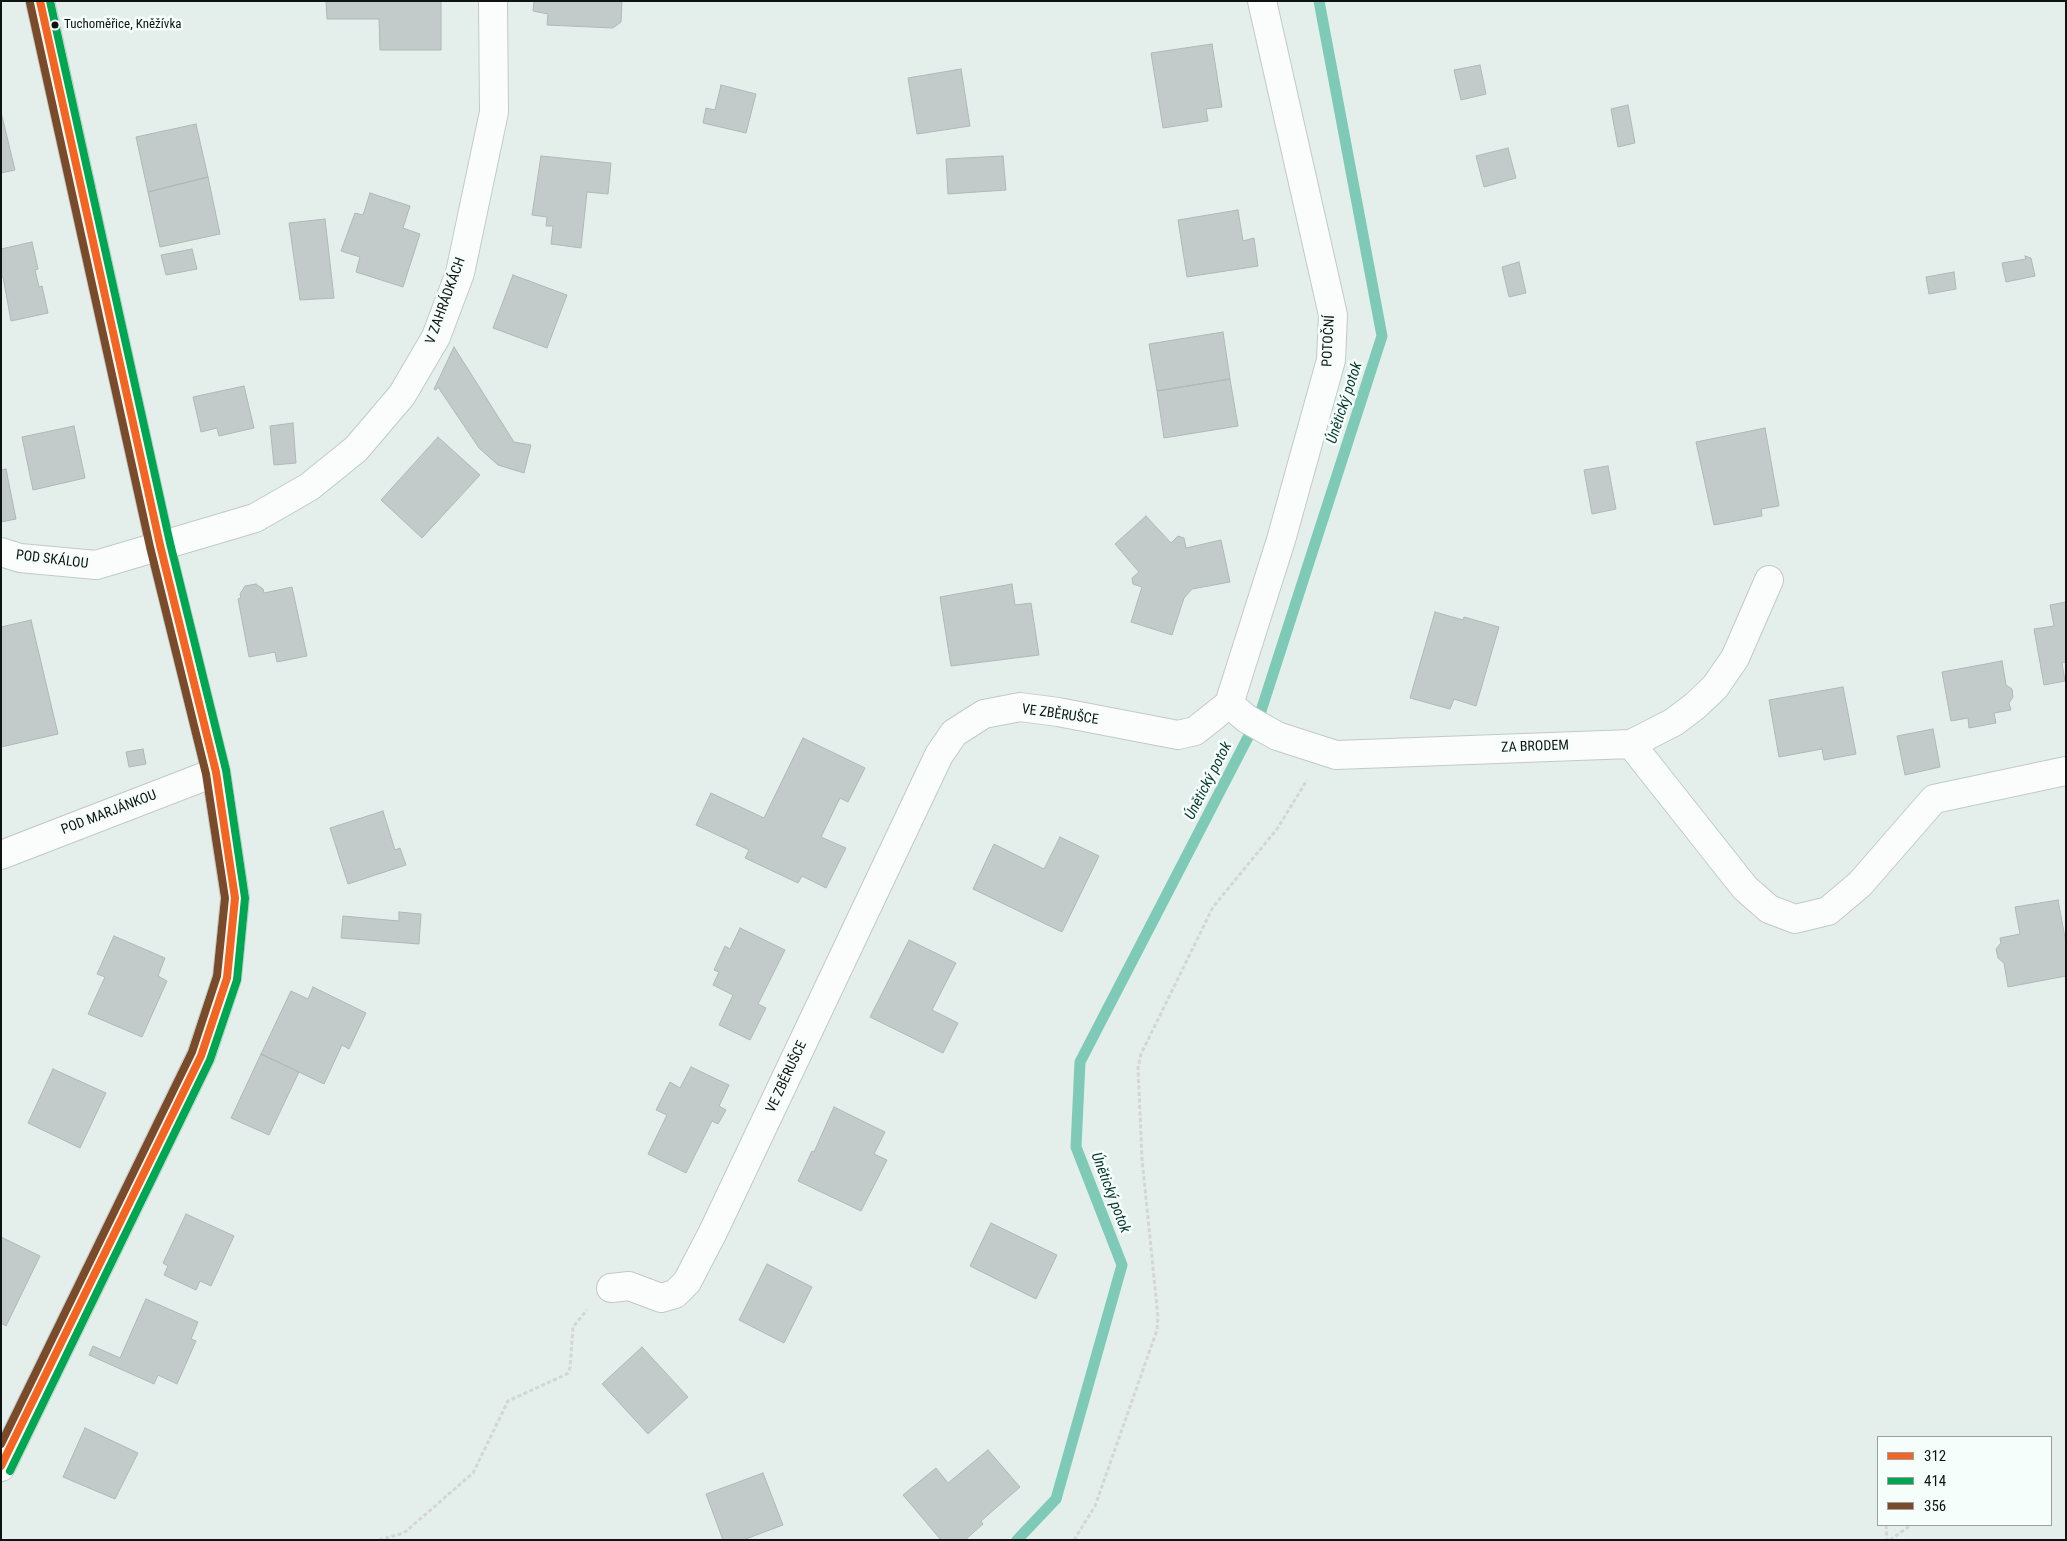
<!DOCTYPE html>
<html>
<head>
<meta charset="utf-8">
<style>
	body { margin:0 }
	#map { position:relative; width:2067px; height:1541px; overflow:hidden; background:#e4efec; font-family:"Roboto Condensed",sans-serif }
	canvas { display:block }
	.frame { position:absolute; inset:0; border:2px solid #0d1412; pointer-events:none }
	.legend { position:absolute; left:1877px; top:1436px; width:175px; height:90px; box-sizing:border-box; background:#f6fefb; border:1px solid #99a09e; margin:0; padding:6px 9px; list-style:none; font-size:15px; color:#0d1412 }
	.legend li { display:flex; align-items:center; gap:10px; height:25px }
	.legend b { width:25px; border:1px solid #99a09e }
</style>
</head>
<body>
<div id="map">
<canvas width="2067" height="1541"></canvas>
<div class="frame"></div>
<ul class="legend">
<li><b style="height:6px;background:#f26522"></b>312</li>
<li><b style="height:6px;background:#00a651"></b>414</li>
<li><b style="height:6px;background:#7a4b2a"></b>356</li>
</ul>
</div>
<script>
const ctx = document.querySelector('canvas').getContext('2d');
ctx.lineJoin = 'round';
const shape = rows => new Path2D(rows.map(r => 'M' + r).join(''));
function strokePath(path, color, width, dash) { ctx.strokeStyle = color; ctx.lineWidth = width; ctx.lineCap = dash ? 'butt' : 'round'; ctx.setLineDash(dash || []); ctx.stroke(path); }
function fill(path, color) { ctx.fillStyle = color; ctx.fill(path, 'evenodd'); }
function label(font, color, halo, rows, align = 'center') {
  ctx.font = font + ' "Roboto Condensed",sans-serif'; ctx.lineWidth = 5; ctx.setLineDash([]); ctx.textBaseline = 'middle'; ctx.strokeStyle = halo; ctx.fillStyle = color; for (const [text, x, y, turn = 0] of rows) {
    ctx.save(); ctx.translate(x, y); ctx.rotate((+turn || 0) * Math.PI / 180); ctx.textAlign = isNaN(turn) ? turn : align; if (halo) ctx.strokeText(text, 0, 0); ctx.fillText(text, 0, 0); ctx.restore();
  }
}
const stream = shape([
	[1017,1540,1056,1499,1122,1265,1076,1147,1080,1062,1260,714,1382,336,1319,1]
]);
const building = shape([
	[326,1,441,1,441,50,380,50,379,19,327,19,326,1],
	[534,1,622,1,621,22,613,28,547,25,548,14,533,11,534,1],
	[1212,44,1222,107,1206,109,1208,121,1163,128,1151,53,1212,44],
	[1480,65,1486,94,1461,100,1454,70,1480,65],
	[961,69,970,126,917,134,908,78,961,69],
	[721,85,756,94,746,133,703,123,706,108,715,110,721,85],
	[1628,105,1635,143,1618,147,1611,109,1628,105],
	[1,112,15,170,1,173,1,112],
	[196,124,208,177,148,192,136,137,196,124],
	[1508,148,1516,178,1484,187,1476,156,1508,148],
	[541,156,611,163,608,194,587,192,581,248,551,244,553,226,546,226,547,217,532,215,541,156],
	[1003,156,1006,190,948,194,946,159,1003,156],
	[208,177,220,234,160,247,148,192,208,177],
	[370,193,410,206,403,228,420,234,403,287,356,272,360,257,341,251,355,213,363,215,370,193],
	[1238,210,1243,241,1254,238,1258,266,1187,277,1178,220,1238,210],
	[325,219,334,298,300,300,289,223,325,219],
	[32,242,38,269,35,270,39,287,42,286,48,313,11,321,3,277,1,277,1,249,32,242],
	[192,249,197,269,166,275,161,255,192,249],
	[2025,256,2031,258,2035,276,2006,282,2002,263,2026,259,2025,256],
	[1519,262,1526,293,1509,297,1502,267,1519,262],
	[1954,272,1956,289,1929,294,1926,277,1954,272],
	[513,275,567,295,547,348,493,328,513,275],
	[1223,332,1230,379,1157,391,1149,344,1223,332],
	[454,347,514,442,531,445,524,473,498,465,479,448,438,387,436,390,434,389,454,347],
	[1230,379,1238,426,1164,438,1157,391,1230,379],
	[244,386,254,428,219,436,217,428,201,432,193,397,244,386],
	[293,423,296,463,274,465,270,426,293,423],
	[74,426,85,478,33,490,22,437,74,426],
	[1765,428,1779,506,1761,509,1762,516,1714,525,1696,442,1765,428],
	[438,437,480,475,422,538,381,500,438,437],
	[1608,466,1616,509,1592,514,1584,470,1608,466],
	[6,469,16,519,1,522,1,470,6,469],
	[1146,516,1171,543,1178,536,1184,538,1186,548,1221,540,1230,582,1192,589,1184,598,1172,635,1131,622,1142,587,1133,584,1132,578,1139,572,1115,544,1146,516],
	[256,584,263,589,264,593,292,587,307,656,277,662,275,652,249,657,238,599,241,598,240,594,245,586,256,584],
	[1012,584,1015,605,1031,603,1039,655,951,666,940,597,1012,584],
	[2066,602,2066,662,2062,663,2065,681,2044,685,2034,629,2054,626,2050,605,2066,602],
	[1435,612,1463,620,1464,617,1499,627,1476,706,1454,699,1450,709,1410,698,1435,612],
	[31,620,58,734,1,747,1,627,31,620],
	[2002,661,2006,685,2012,689,2013,697,2009,703,2011,710,1994,713,1996,723,1969,728,1968,718,1951,721,1942,672,2002,661],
	[1843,687,1856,754,1824,760,1822,749,1779,757,1769,700,1843,687],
	[1933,729,1940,767,1905,775,1897,736,1933,729],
	[803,738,865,768,848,802,840,798,821,837,846,848,826,888,802,876,798,883,745,858,749,850,696,825,711,793,764,818,803,738],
	[143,749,146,764,129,767,126,752,143,749],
	[383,811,395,850,400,848,406,865,348,884,330,828,383,811],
	[1060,837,1099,856,1062,932,973,889,994,844,1044,869,1060,837],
	[2058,900,2066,943,2066,976,2008,987,2004,963,1998,958,1996,949,2001,943,2000,938,2020,934,2015,907,2058,900],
	[399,912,421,914,419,944,341,938,343,916,399,921,399,912],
	[740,928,785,950,758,1004,766,1008,750,1040,719,1025,733,995,713,985,719,972,714,970,725,946,730,949,740,928],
	[114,936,165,958,158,976,167,981,142,1037,88,1014,105,977,97,974,114,936],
	[909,940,956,963,932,1010,958,1023,943,1053,870,1017,909,940],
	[313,987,366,1013,349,1049,342,1045,324,1084,261,1054,291,991,308,999,313,987],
	[261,1054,299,1072,269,1135,231,1118,261,1054],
	[691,1067,729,1085,719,1106,726,1110,718,1124,712,1121,686,1173,648,1154,667,1115,656,1110,670,1082,680,1088,691,1067],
	[53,1069,106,1093,80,1148,28,1123,53,1069],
	[834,1107,885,1132,874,1154,887,1160,861,1211,798,1181,812,1151,814,1152,834,1107],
	[186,1214,234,1236,211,1286,200,1281,196,1290,164,1275,168,1266,163,1263,186,1214],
	[991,1223,1057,1255,1036,1299,970,1266,991,1223],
	[1,1237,40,1256,6,1326,1,1323,1,1237],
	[767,1264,812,1287,784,1343,739,1320,767,1264],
	[146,1299,198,1322,191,1339,196,1341,177,1384,158,1375,154,1384,89,1355,93,1346,120,1358,146,1299],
	[642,1347,688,1397,648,1434,602,1384,642,1347],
	[85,1428,138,1453,115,1499,63,1477,85,1428],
	[988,1450,1020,1487,981,1521,983,1524,965,1540,941,1540,903,1495,936,1468,948,1483,988,1450],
	[763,1473,783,1525,743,1540,723,1540,706,1494,763,1473]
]);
const path = shape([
	[1886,1525,1887,1540],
	[379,1540,404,1533,473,1473,508,1401,567,1374,570,1368,573,1327,587,1310],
	[1074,1540,1095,1506,1157,1330,1158,1317,1142,1159,1138,1068,1141,1054,1213,907,1277,829,1307,780],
	[1890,1540,1911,1525]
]);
const minor = shape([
	[1,552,20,558,96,565,255,518,309,487,356,449,402,395,436,337,460,273,494,112,493,1],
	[1229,704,1281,540,1331,360,1333,315,1262,1],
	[1229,704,1247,719,1277,736,1336,755,1631,744,1674,722,1695,706,1715,687,1735,658,1769,580],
	[1631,744,1745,888,1769,909,1795,919,1828,911,1860,884,1934,799,2066,771],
	[1,855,216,772],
	[611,1288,629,1286,661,1298,675,1294,687,1282,713,1232,939,755,954,733,984,714,1020,707,1058,712,1178,735,1195,731,1229,704]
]);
const tertiary = shape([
	[1,1467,201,1056,227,978,235,898,216,772,160,545,40,1]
]);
const bus1 = shape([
	[1,1466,201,1056,227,978,235,898,216,772,160,545,40,1]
]);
const bus2 = shape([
	[10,1471,210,1060,237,980,245,898,226,770,170,543,50,1]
]);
const bus3 = shape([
	[1,1444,192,1052,217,976,225,898,206,774,150,547,30,3]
]);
const markers = [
	[55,25,4.5,"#0d1412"]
];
const busNames = [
	["Tuchoměřice, Kněžívka",64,25]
];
const streetNames = [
	["V ZAHRÁDKÁCH",446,301,-70],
	["POTOČNÍ",1329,341,-87],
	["POD SKÁLOU",52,560,7],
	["VE ZBĚRUŠCE",1060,715,8],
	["ZA BRODEM",1535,747,-2],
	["POD MARJÁNKOU",109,813,-21],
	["VE ZBĚRUŠCE",787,1077,-65]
];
const waterNames = [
	["Únětický potok",1345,403,-72],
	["Únětický potok",1209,781,-63],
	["Únětický potok",1110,1193,69]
];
strokePath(stream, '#7fcab7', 11);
fill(building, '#c2cbc9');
strokePath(building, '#afb8b5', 1);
strokePath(minor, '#c1cac8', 30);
strokePath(tertiary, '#c1cac8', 30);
strokePath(path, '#d3d6d5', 3, [4, 2.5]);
strokePath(minor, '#fbfdfc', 28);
strokePath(tertiary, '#fbfdfc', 28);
strokePath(bus1, '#f26522', 8);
strokePath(bus2, '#00a651', 8);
strokePath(bus3, '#7a4b2a', 8);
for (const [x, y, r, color] of markers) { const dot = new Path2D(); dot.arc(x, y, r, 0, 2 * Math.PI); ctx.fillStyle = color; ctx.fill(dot); strokePath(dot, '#f6fefb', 2); }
label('13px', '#0d1412', '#f6fefb', busNames, 'left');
label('14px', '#0d1412', '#f6fefb', streetNames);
label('italic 15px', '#08382e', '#f6fefb', waterNames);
</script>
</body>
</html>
